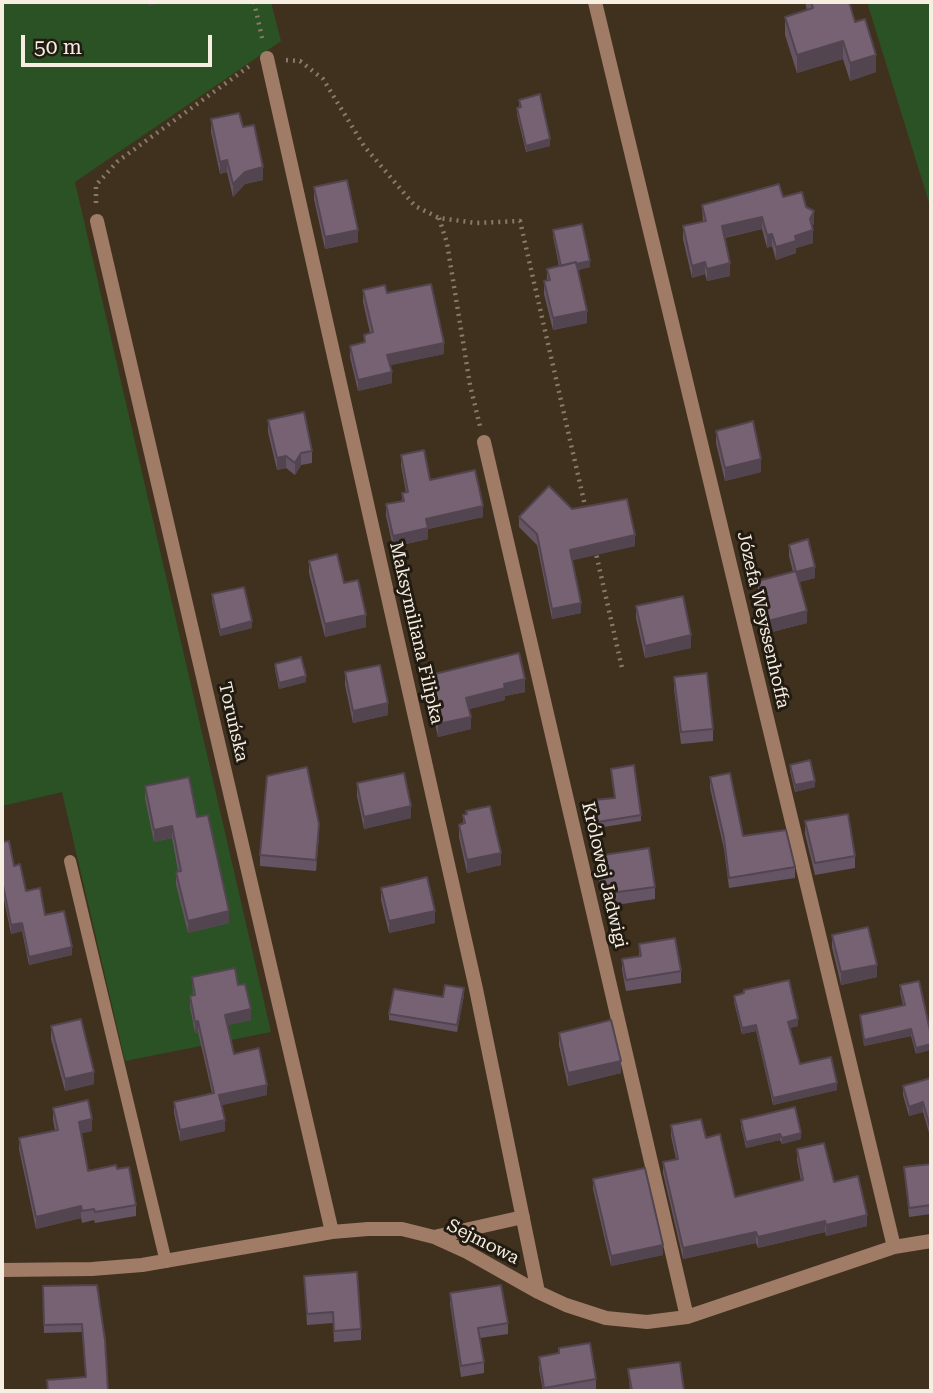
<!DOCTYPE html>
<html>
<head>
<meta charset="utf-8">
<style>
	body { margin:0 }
	#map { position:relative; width:933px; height:1393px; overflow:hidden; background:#40311e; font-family:"Roboto Serif",serif }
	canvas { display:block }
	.frame { position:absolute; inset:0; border:4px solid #f7eee2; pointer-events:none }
	.scale { position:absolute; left:21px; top:35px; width:191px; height:32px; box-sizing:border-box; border:4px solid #f7eee2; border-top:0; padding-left:9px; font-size:21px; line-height:24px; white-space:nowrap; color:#f7eee2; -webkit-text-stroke:5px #211b12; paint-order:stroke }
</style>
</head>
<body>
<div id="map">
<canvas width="933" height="1393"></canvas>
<div class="frame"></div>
<div class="scale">50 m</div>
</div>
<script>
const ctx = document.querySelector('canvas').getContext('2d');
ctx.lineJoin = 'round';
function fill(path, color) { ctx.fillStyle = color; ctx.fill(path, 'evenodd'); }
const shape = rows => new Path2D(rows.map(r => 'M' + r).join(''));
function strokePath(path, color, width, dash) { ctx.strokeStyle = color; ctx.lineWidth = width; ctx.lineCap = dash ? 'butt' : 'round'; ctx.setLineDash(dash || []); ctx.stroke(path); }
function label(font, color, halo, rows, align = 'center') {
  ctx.font = font + ' "Roboto Serif",serif'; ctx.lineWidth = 6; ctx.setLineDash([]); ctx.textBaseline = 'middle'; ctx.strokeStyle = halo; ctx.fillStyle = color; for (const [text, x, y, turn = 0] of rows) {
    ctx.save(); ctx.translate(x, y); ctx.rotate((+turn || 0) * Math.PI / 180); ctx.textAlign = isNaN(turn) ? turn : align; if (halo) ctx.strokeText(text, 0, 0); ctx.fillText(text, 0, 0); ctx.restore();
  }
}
const green = shape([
	[2,2,271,2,281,41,75,182,271,1032,125,1061,62,792,2,806],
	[867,2,931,2,931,209]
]);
const path = shape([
	[254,2,263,42],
	[286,60,300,61,323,79,364,146,415,206,439,218,476,223,520,221,586,510],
	[96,203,96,185,118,161,251,65],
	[439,218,447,243,470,385,480,426],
	[595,549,622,668]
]);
const service = shape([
	[70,861,166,1262]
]);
const minor = shape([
	[595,2,894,1247],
	[267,58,476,989,538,1292],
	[97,221,332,1232],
	[484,442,687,1317],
	[434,1237,523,1217],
	[2,1270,92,1269,142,1265,332,1232,368,1229,402,1229,434,1237,467,1252,538,1292,566,1305,606,1318,647,1322,687,1317,894,1247,931,1241]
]);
const wall = shape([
	[805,2,849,2,855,22,876,72,850,81,843,59,797,73,785,35,785,17,807,10],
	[519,100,550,146,526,152,517,115,517,108,519,108],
	[211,119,263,180,245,184,233,197,227,172,220,174,211,132],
	[314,187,358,242,325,249,314,199],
	[783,197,806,207,814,223,812,227,813,243,796,248,796,253,776,260,772,246,767,248,762,229,725,238,730,276,707,281,705,274,692,278,683,239,683,226,703,222,702,205],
	[553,230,590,267,578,270,587,323,553,330,544,294,544,281,547,280,547,269,559,266,553,236],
	[363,290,387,293,444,354,390,365,392,383,358,391,350,357,350,346,364,342,364,335,370,333,363,302],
	[268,420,312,451,312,463,301,465,295,475,286,468,277,470,268,432],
	[716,431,761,472,725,481,716,443],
	[401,455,430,480,483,517,428,529,428,539,393,547,386,516,386,504,402,501,402,493,406,492,401,466],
	[572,509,635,546,572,560,581,613,552,619,537,545,519,527,519,517],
	[789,545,815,578,799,582,807,623,768,633,758,593,758,581,793,572,789,556],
	[309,561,344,583,366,627,325,637,309,573],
	[212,594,252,628,220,636,212,601],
	[636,606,691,648,645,658,636,618],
	[275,664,306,682,279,689,275,670],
	[345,672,388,715,353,723,345,685],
	[427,676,525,692,505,696,505,700,469,709,471,729,438,737,427,689],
	[674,677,713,729,713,741,681,744,674,689],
	[790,765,815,787,795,792,790,771],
	[611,769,641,815,641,821,598,828,594,800,615,798],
	[710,777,743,836,795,867,795,878,729,888,724,849,710,788],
	[357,783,411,818,364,829,357,796],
	[145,786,197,817,229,923,188,933,176,884,176,872,178,871,172,838,154,842,145,799],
	[466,811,501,865,467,873,459,837,459,825,463,824,463,815,466,814],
	[805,821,855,856,855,868,815,875,805,834],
	[319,835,316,871,260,866,260,855],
	[2,842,14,866,26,891,45,915,72,955,29,965,22,931,11,934,2,889],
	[597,856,655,887,655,899,603,907,597,868],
	[381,888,435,923,389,933,381,900],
	[832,935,877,977,841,985,832,947],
	[639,944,681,971,681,983,626,991,622,970,622,959,639,957],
	[192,977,238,985,251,1020,227,1025,234,1054,267,1095,221,1105,225,1131,180,1141,174,1113,174,1102,212,1093,198,1032,195,1033,190,1007,190,996,193,995],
	[919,981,916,1054,911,1036,864,1046,860,1015,903,1005,900,992,900,985],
	[744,990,798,1026,790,1028,800,1064,837,1090,773,1105,756,1031,742,1034,734,1002,734,996,744,993],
	[464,995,457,1032,389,1020,389,1014,443,997],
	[51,1026,94,1084,65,1091,51,1039],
	[559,1033,621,1073,568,1086,559,1045],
	[931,1078,931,1140,923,1112,909,1116,903,1095,903,1086],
	[53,1108,92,1131,81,1133,88,1171,117,1169,136,1205,136,1216,95,1223,94,1220,82,1223,81,1218,36,1229,19,1149,19,1138,55,1130,53,1120],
	[741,1120,801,1139,782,1144,780,1140,746,1148,741,1127],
	[671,1125,706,1138,735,1197,801,1181,797,1160,797,1149,834,1182,867,1226,826,1236,825,1232,758,1248,756,1243,683,1259,663,1173,663,1162,676,1159,671,1136],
	[931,1164,931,1214,909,1217,904,1167],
	[593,1179,663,1255,611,1266,593,1189],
	[304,1276,361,1329,361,1340,334,1342,333,1323,307,1325],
	[97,1285,108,1391,47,1391,47,1380,86,1377,82,1332,44,1333,43,1286],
	[450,1293,508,1323,508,1334,480,1338,484,1362,484,1373,461,1377,450,1304],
	[559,1348,596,1379,596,1391,543,1391,539,1369,539,1357,559,1353],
	[628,1369,684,1391,630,1391]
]);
const shadedWall = shape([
	[148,2,166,2,148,6],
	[843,41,843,59,797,73,797,55],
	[876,55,876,72,850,81,850,63],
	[550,139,550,146,526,152,526,146],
	[227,160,227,172,220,174,220,162],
	[263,167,263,180,245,184,233,197,233,184,245,172],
	[814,211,814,223,810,231,810,219],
	[762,217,762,229,722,238,722,226],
	[358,230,358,242,325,249,325,237],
	[813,230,813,243,796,248,796,253,776,260,776,247,795,236],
	[772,234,772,246,767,248,767,235],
	[590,261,590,267,561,274,561,268],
	[705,262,705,274,692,278,692,266],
	[730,263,730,276,707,281,707,269],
	[587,311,587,323,553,330,553,318],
	[444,343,444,354,387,366,387,355],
	[392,372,392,383,358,391,358,380],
	[301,453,301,465,295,475,295,463],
	[286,456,286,468,277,470,277,458],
	[761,459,761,472,725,481,725,468],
	[483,506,483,517,428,529,428,539,393,547,393,536,426,519],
	[635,535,635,546,570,561,570,550],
	[815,567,815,578,796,583,796,572],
	[581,603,581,613,552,619,552,609],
	[807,611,807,623,768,633,768,621],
	[366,615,366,627,325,637,325,624],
	[252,621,252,628,220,636,220,630],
	[691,635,691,648,645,658,645,646],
	[306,676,306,682,279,689,279,683],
	[525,679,525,692,505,696,505,700,466,710,466,698,504,684],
	[388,703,388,715,353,723,353,711],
	[471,717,471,729,438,737,438,724],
	[815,781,815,787,795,792,795,785],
	[411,806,411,818,364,829,364,817],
	[319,824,319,835,316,871,316,860],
	[172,826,172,838,154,842,154,830],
	[501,853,501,865,467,873,467,860],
	[229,911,229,923,188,933,188,921],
	[435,911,435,923,389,933,389,921],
	[22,923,22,931,11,934,11,925],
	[72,947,72,955,29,965,29,957],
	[877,965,877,977,841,985,841,972],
	[464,988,464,995,457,1032,457,1025],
	[251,1009,251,1020,225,1026,225,1015],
	[798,1019,798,1026,788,1028,788,1022],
	[198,1021,198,1032,195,1033,195,1022],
	[756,1025,756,1031,742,1034,742,1028],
	[911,1029,911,1036,864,1046,864,1040],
	[931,1044,931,1050,916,1054,916,1048],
	[621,1061,621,1073,568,1086,568,1073],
	[94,1072,94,1084,65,1091,65,1079],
	[837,1083,837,1090,773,1105,773,1098],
	[267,1085,267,1095,219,1106,219,1095],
	[923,1102,923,1112,909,1116,909,1107],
	[92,1119,92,1131,79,1134,79,1122],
	[225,1120,225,1131,180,1141,180,1130],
	[801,1133,801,1139,782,1144,782,1138],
	[780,1134,780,1140,746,1148,746,1142],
	[81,1206,81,1218,36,1229,36,1217],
	[867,1215,867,1226,826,1236,826,1225],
	[825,1221,825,1232,758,1248,758,1237],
	[756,1232,756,1243,683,1259,683,1248],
	[663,1245,663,1255,611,1266,611,1256]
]);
const building = shape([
	[811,2,849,2,855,22,865,19,876,55,850,63,843,41,797,55,785,17,813,8,811,2],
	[540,94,550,139,526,146,517,108,521,107,519,100,540,94],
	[239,113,243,127,254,125,263,167,245,172,233,184,227,160,220,162,211,119,239,113],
	[347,180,358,230,325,237,314,187,347,180],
	[779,184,783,197,802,192,806,207,814,211,810,219,813,230,795,236,796,241,776,247,772,234,767,235,762,217,722,226,730,263,707,269,705,262,692,266,683,226,706,221,702,205,779,184],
	[582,224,590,261,576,264,576,262,561,266,553,230,582,224],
	[576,262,587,311,553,318,544,281,550,280,547,269,576,262],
	[431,284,444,343,387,355,392,372,358,380,350,346,365,342,364,335,373,332,363,290,385,285,387,293,431,284],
	[304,412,312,451,301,453,295,463,286,456,277,458,268,420,304,412],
	[753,421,761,459,725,468,716,431,753,421],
	[424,450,430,480,475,470,483,506,426,519,428,528,393,536,386,504,404,501,402,493,408,492,401,455,424,450],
	[549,486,572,509,627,499,635,535,570,550,581,603,552,609,537,534,519,517,549,486],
	[808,539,815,567,796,572,789,545,808,539],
	[337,554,344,583,358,580,366,615,325,624,309,561,337,554],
	[796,571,807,611,768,621,758,581,796,571],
	[244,587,252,621,220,630,212,594,244,587],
	[683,596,691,635,645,646,636,606,683,596],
	[519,653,525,679,504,684,505,688,466,698,471,717,438,724,427,676,519,653],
	[301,657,306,676,279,683,275,664,301,657],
	[380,665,388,703,353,711,345,672,380,665],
	[707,673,713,729,681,732,674,677,707,673],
	[810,760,815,781,795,785,790,765,810,760],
	[634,765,641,815,598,822,594,800,615,798,611,769,634,765],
	[307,767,319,824,316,860,260,855,267,776,307,767],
	[404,773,411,806,364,817,357,783,404,773],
	[730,773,743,836,786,830,795,867,729,878,724,838,710,777,730,773],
	[189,777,197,817,208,815,229,911,188,921,176,872,181,871,172,826,154,830,145,786,189,777],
	[490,806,501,853,467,860,459,825,465,823,463,815,467,814,466,811,490,806],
	[848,814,855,856,815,863,805,821,848,814],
	[9,841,14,866,20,864,26,891,40,888,45,915,64,911,72,947,29,957,22,923,11,925,2,880,2,842,9,841],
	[649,848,655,887,603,894,597,856,649,848],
	[427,877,435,911,389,921,381,888,427,877],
	[868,927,877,965,841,972,832,935,868,927],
	[675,938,681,971,626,980,622,959,641,956,639,944,675,938],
	[235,968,238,985,245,984,251,1009,225,1015,234,1054,259,1048,267,1085,219,1095,225,1120,180,1130,174,1102,214,1093,198,1021,195,1022,190,996,195,995,192,977,235,968],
	[789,980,798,1019,788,1022,800,1064,831,1057,837,1083,773,1098,756,1025,742,1028,734,996,744,993,744,990,789,980],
	[919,981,931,1035,931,1044,916,1048,911,1029,864,1040,860,1015,905,1005,900,985,919,981],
	[445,985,464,988,457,1025,389,1014,394,989,443,997,445,985],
	[81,1019,94,1072,65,1079,51,1026,81,1019],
	[611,1020,621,1061,568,1073,559,1033,611,1020],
	[931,1078,931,1131,923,1102,909,1107,903,1086,931,1078],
	[88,1100,92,1119,79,1122,88,1171,116,1165,117,1169,129,1167,136,1205,95,1212,94,1209,82,1211,81,1206,36,1217,19,1138,58,1130,53,1108,88,1100],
	[795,1107,801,1133,782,1138,780,1134,746,1142,741,1120,795,1107],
	[701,1119,706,1138,720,1134,735,1197,803,1180,797,1149,824,1143,834,1182,858,1176,867,1215,826,1225,825,1221,758,1237,756,1232,683,1248,663,1162,678,1159,671,1125,701,1119],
	[931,1164,931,1205,909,1208,904,1167,931,1164],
	[645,1168,663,1245,611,1256,593,1179,645,1168],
	[357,1272,361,1329,334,1331,333,1312,307,1314,304,1276,357,1272],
	[97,1285,105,1340,108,1391,48,1391,47,1380,86,1377,82,1324,44,1325,43,1286,97,1285],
	[501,1285,508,1323,478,1328,484,1362,461,1366,450,1293,501,1285],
	[590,1343,596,1379,544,1388,539,1357,559,1353,559,1348,590,1343],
	[680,1362,684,1391,632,1391,628,1369,680,1362]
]);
const streetNames = [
	["Józefa Weyssenhoffa",763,620,77],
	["Maksymiliana Filipka",416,633,77],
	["Toruńska",233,722,77],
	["Królowej Jadwigi",604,875,77],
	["Sejmowa",483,1242,27]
];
fill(green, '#2a5224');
strokePath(path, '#877a6a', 4.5, [2, 5]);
strokePath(service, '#a07c67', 12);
strokePath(minor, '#a07c67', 14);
fill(wall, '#655463');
fill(shadedWall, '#534550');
fill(building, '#766273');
strokePath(building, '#534550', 2);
label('18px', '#f7eee2', '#211b12', streetNames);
</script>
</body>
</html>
